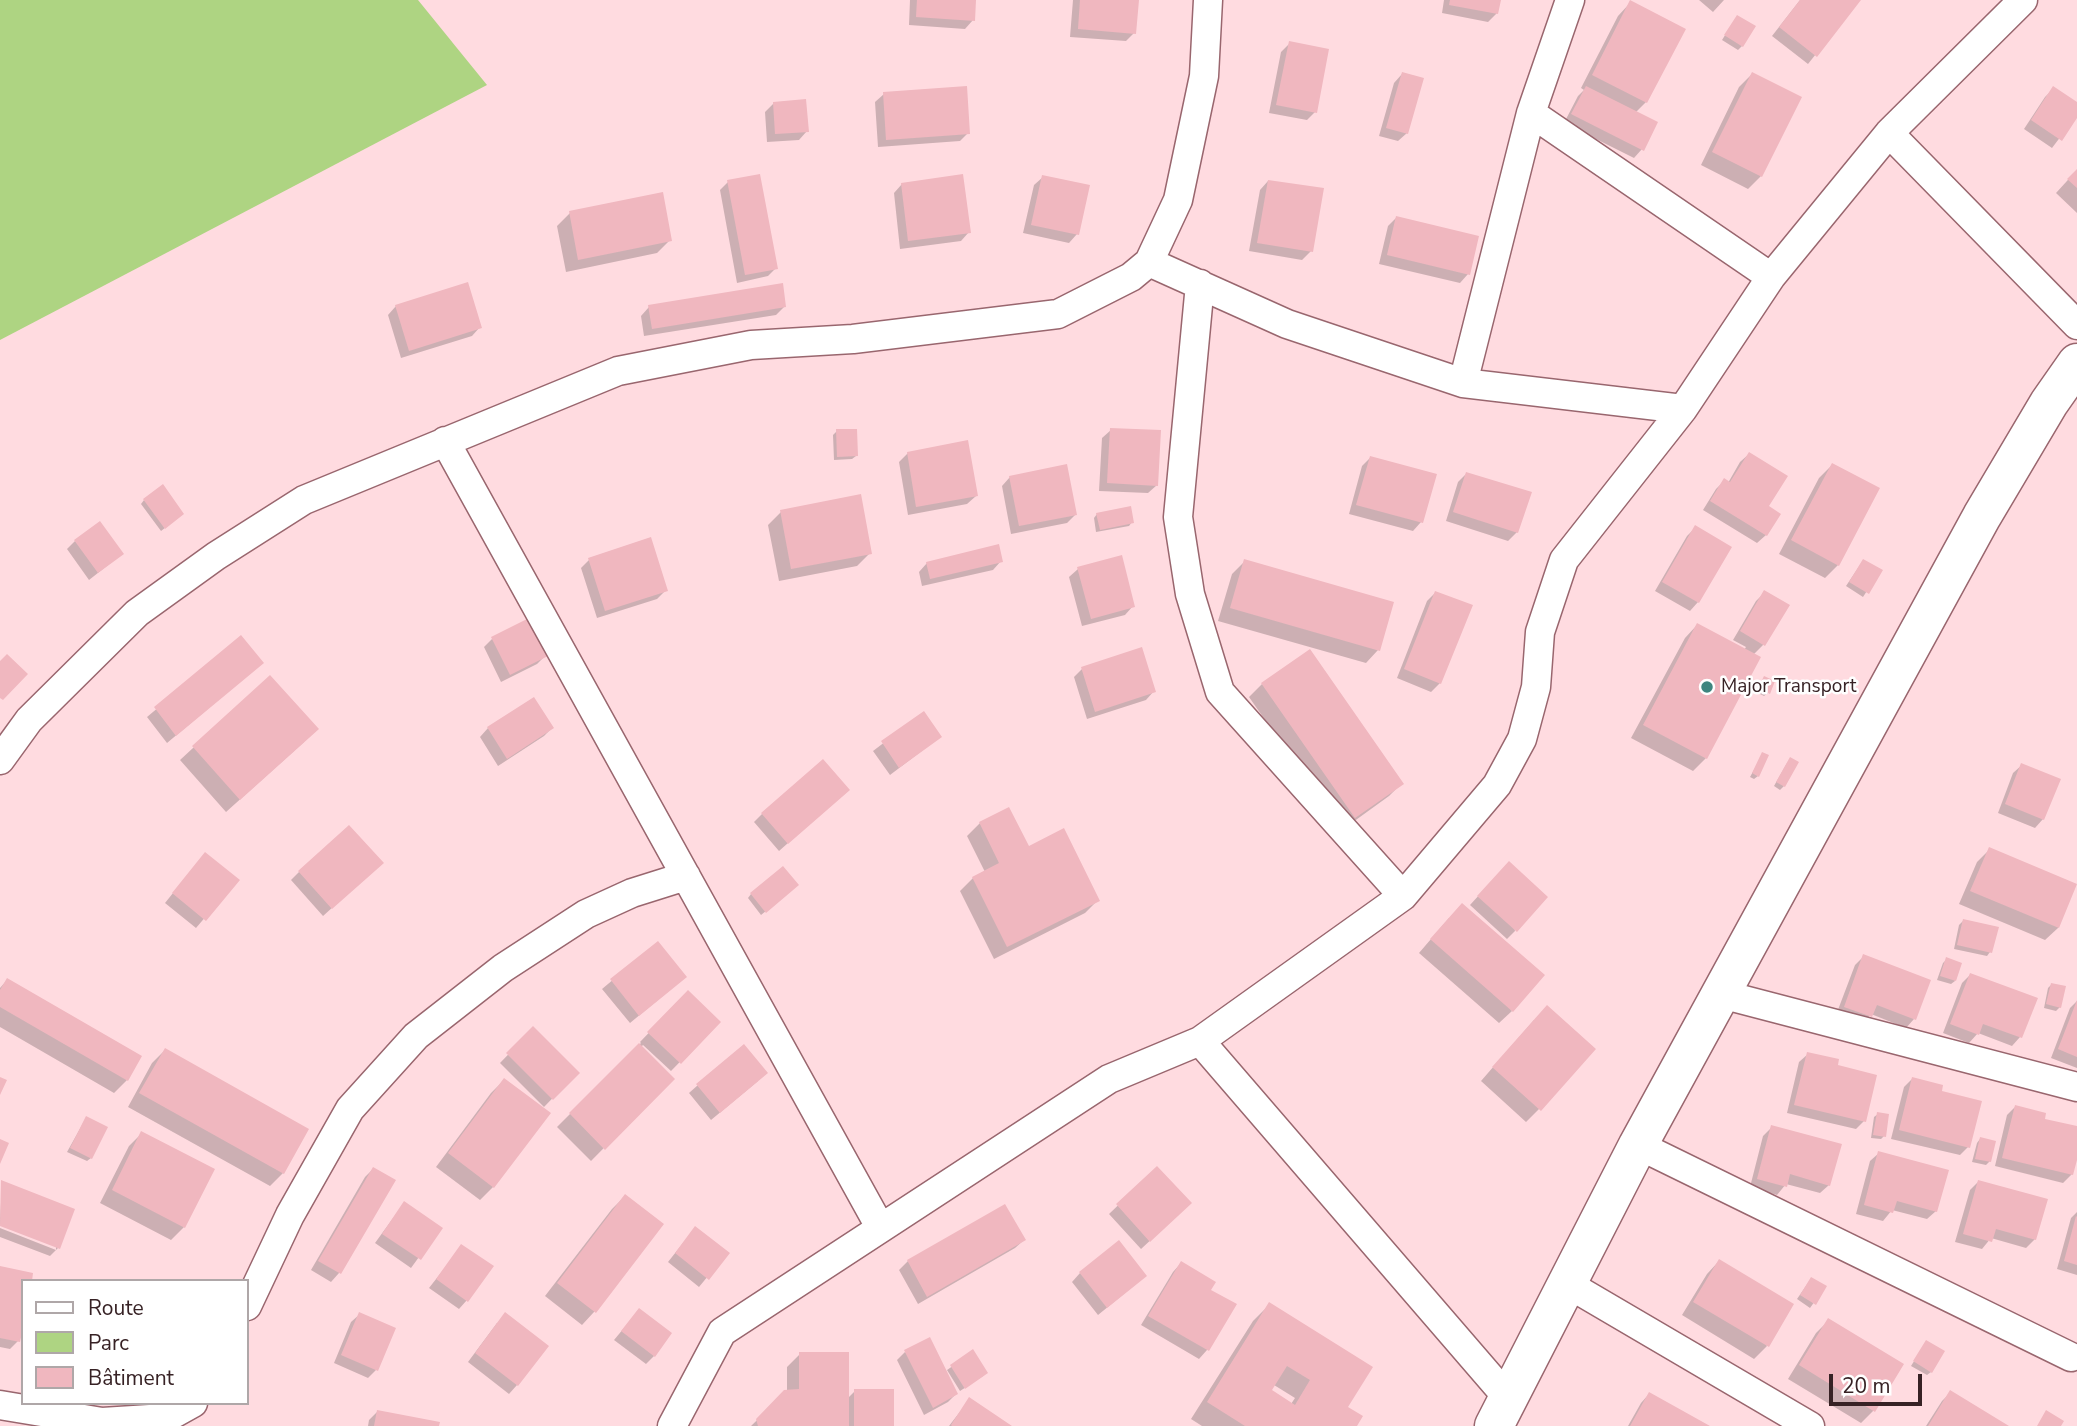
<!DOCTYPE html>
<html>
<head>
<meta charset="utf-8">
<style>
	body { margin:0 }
	#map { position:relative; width:2077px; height:1426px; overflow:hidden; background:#ffdbe0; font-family:"Nunito Sans",sans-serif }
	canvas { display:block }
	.legend { position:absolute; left:21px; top:1279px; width:228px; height:126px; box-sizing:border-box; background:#fff; border:2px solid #afa7a8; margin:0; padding:9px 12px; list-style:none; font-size:21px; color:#372225 }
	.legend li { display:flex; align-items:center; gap:14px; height:35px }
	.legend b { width:35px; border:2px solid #afa7a8 }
	.scale { position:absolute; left:1829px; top:1374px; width:93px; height:32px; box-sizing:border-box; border:4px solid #372225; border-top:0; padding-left:9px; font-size:21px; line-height:24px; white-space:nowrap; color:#372225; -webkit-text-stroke:5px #fff; paint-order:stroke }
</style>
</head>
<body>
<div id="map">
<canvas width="2077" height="1426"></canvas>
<ul class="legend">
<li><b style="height:9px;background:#fff"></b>Route</li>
<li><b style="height:19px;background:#aed482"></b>Parc</li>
<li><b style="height:19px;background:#f0b7bf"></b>Bâtiment</li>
</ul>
<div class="scale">20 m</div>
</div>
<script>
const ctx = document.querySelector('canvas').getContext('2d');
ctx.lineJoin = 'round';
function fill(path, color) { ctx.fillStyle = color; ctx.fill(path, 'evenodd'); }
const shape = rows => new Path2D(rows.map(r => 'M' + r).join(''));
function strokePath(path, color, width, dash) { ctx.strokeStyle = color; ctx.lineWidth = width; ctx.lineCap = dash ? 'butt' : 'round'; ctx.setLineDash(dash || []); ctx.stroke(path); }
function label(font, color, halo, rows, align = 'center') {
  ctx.font = font + ' "Nunito Sans",sans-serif'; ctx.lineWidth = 5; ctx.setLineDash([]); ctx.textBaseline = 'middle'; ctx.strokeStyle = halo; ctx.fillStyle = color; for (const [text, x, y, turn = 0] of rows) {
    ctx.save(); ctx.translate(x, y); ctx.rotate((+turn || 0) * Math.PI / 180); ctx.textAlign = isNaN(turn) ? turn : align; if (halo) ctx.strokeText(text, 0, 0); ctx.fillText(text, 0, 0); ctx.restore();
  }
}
const green = shape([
	[0,0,418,0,487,85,0,340]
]);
const shadow = shape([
	[910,0,974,0,973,20,965,29,909,25],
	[1073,0,1138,0,1134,33,1126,41,1070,37],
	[1444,0,1500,0,1497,13,1488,22,1442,13],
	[1699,0,1724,0,1713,12],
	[1800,0,1859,0,1808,64,1772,36],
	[1630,3,1646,102,1635,113,1642,149,1634,158,1564,123,1578,96,1584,90,1581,88,1618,16],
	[1734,21,1742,46,1738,50,1722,40],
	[1290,43,1315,112,1307,120,1269,113,1281,52],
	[1402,74,1407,133,1398,141,1379,136,1394,83],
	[1752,74,1761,176,1748,189,1701,165,1739,87],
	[2053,89,2077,105,2077,115,2052,148,2024,129,2045,97],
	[884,94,968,133,960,141,878,147,875,102],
	[774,103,807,131,799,140,767,142,765,112],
	[2077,170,2077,213,2056,193],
	[1043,177,1077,234,1069,243,1023,233,1034,185],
	[1268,181,1311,251,1302,260,1249,251,1260,190],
	[728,182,776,268,768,276,737,283,720,190],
	[902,184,969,232,961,241,900,249,894,193],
	[570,213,670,240,657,253,566,272,557,226],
	[1396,218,1468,274,1460,283,1379,264,1388,226],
	[396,306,480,327,472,336,401,358,388,315],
	[785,306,776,315,644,336,641,316,649,307],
	[1111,430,1157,485,1148,493,1099,491,1102,438],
	[837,431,856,456,852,459,834,460,833,435],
	[908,453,976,496,967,504,908,515,899,462],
	[1749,454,1767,507,1766,535,1757,543,1703,510,1716,489,1724,481,1728,483,1740,462],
	[1370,458,1421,522,1413,531,1349,514,1362,466],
	[1832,465,1838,565,1825,578,1779,554,1819,478],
	[1466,474,1517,532,1508,541,1446,521,1458,482],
	[1010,477,1076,514,1067,523,1011,534,1002,486],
	[144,500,179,517,161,531,141,504],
	[781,512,870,553,857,566,779,581,768,525],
	[1097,514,1132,522,1129,526,1096,532,1094,518],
	[1695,528,1698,602,1690,611,1655,591,1687,536],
	[75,541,122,554,89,580,67,549],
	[589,560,666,590,657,599,597,618,581,568],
	[1001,561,993,570,922,586,919,572,927,563],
	[1245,561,1378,650,1366,663,1218,621,1232,574],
	[1860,565,1880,571,1863,597,1846,586],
	[1078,569,1133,606,1125,615,1082,626,1069,577],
	[1765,592,1763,645,1753,655,1706,758,1693,771,1631,738,1685,638,1697,625,1744,650,1746,647,1733,640,1756,601],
	[1435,593,1440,683,1431,692,1397,678,1427,601],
	[241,638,253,671,167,743,147,717],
	[492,639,546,655,537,664,501,682,484,647],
	[1082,669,1154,691,1146,700,1087,719,1074,677],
	[270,677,304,742,226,812,180,760],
	[1764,678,1768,693,1764,696,1756,692],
	[1262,684,1401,784,1389,796,1342,830,1249,697],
	[923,713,940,737,890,775,873,751],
	[488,728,552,728,544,736,498,766,480,737],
	[1763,754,1758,776,1754,779,1750,777],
	[1787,763,1784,786,1780,790,1774,786],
	[2022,765,2043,819,2035,828,1998,813,2013,773],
	[839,798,779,851,754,822,762,814],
	[980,823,1028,849,1098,900,1085,913,994,959,960,891,973,878,985,872,967,836],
	[1990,849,2075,885,2058,928,2045,940,1959,904,1977,862],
	[197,863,237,880,196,928,165,903],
	[373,871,323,916,291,880,299,872],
	[1501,871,1515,931,1507,939,1470,905],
	[793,889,761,915,748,898,751,894],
	[1449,918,1512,1011,1499,1023,1419,953],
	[1963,921,1990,952,1987,956,1954,949,1959,925],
	[657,943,676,985,630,1023,602,989],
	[1864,956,1914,1019,1906,1028,1871,1014,1862,1024,1836,1015,1855,965],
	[1947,959,1955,981,1951,984,1937,980,1943,963],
	[1970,975,2020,1037,2012,1046,1978,1033,1969,1043,1943,1033,1962,983],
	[7,980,127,1080,114,1093,0,1027,0,988],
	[2052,984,2060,1007,2056,1011,2044,1008,2048,988],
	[688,992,719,1022,671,1071,643,1045,641,1047,672,1079,591,1161,557,1127,641,1043,640,1042],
	[2077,1001,2077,1068,2051,1058,2070,1008],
	[1534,1020,1539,1109,1526,1122,1481,1081],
	[533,1029,577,1073,544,1107,500,1063],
	[165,1050,307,1130,283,1173,270,1186,128,1107,152,1063],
	[1808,1054,1836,1067,1864,1121,1856,1129,1787,1113,1799,1062],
	[1912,1079,1940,1092,1968,1147,1960,1155,1891,1139,1904,1087],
	[504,1080,493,1187,480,1200,436,1167,491,1093],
	[758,1081,711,1120,689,1093,698,1085],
	[2015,1107,2043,1120,2077,1128,2077,1153,2072,1174,2063,1183,1995,1166,2007,1115],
	[1878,1114,1884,1136,1881,1139,1871,1138,1874,1117],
	[86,1118,91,1158,87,1161,67,1152],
	[1772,1127,1829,1185,1820,1193,1786,1184,1777,1195,1750,1187,1763,1136],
	[142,1133,184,1227,171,1240,100,1203,129,1146],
	[1980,1139,1990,1161,1986,1165,1972,1162,1977,1143],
	[1879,1153,1936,1211,1927,1219,1892,1210,1883,1221,1856,1214,1870,1161],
	[1157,1168,1181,1212,1141,1249,1109,1214],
	[373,1169,393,1181,339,1273,331,1282,311,1270,365,1177],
	[2,1182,73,1210,58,1248,50,1256,0,1237,0,1228,56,1250,56,1246,0,1224],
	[1978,1182,2035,1239,2026,1248,1991,1238,1982,1249,1955,1242,1970,1190],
	[625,1196,662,1224,594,1312,582,1325,545,1296,612,1209],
	[404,1203,440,1228,411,1268,375,1243],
	[2077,1212,2077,1275,2057,1269,2071,1218],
	[695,1228,727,1253,699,1287,668,1262],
	[1024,1240,1015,1248,918,1304,899,1270,908,1261],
	[462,1246,467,1300,459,1309,429,1288],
	[1719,1261,1767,1346,1754,1359,1682,1315,1707,1274],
	[1181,1263,1209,1290,1235,1305,1207,1350,1199,1359,1141,1325,1173,1272],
	[0,1268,23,1281,18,1341,10,1349,0,1347],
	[1080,1273,1136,1284,1098,1315,1072,1282],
	[1808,1283,1825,1287,1810,1308,1797,1299],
	[1270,1304,1346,1408,1355,1426,1202,1426,1191,1419,1253,1321],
	[1274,1385,1295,1398,1291,1404,1270,1391],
	[639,1310,654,1356,646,1364,614,1340],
	[360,1314,376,1370,368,1378,334,1363,351,1322],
	[1829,1320,1874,1410,1861,1423,1788,1379,1816,1333],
	[497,1323,517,1385,509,1394,468,1362],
	[1926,1342,1931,1372,1927,1375,1911,1366],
	[905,1352,956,1394,948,1402,924,1415,897,1360],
	[973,1352,983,1376,960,1391,947,1370],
	[800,1354,847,1399,855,1391,893,1426,751,1426,787,1391,787,1367],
	[1950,1393,2006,1426,1926,1426,1942,1401],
	[1649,1394,1706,1426,1628,1426,1641,1403],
	[969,1400,1009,1426,949,1426],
	[378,1411,438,1426,368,1426,369,1420]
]);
const building = shape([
	[917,0,976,0,975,21,916,17],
	[1080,0,1139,0,1136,34,1078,29],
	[1450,0,1501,0,1498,14,1449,5],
	[1630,0,1686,29,1647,103,1592,75],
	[1800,0,1861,0,1817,57,1779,27],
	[1737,15,1756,26,1743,47,1724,35],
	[1289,41,1329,49,1317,113,1276,105],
	[1402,72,1424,78,1408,134,1386,128],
	[1752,72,1802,97,1762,177,1712,152],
	[967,86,970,134,886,140,883,92],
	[1586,86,1658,122,1644,151,1571,114],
	[2053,86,2077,102,2077,118,2062,141,2031,120],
	[806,99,809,132,775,134,773,102],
	[2077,169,2077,188,2067,179],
	[760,174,778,269,745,275,727,180],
	[963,174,971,233,908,241,901,183],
	[1042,175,1090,185,1079,235,1031,225],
	[1268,180,1324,188,1313,252,1257,243],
	[663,192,672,241,578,260,569,211],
	[1396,216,1479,236,1470,275,1387,255],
	[468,282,482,328,409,351,395,305],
	[783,283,786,307,652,329,648,305],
	[1110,428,1161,430,1158,486,1107,483],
	[836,429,857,429,858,456,837,457],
	[968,440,978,496,916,507,907,452],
	[1749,452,1788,476,1769,506,1781,514,1767,536,1710,501,1724,478,1730,482],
	[1370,456,1437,474,1423,523,1356,505],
	[1832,463,1880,488,1839,566,1791,540],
	[1067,464,1077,515,1019,526,1009,476],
	[1466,472,1532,492,1518,533,1453,512],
	[163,484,184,514,165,529,143,499],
	[861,494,872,554,791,569,780,510],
	[1131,506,1134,523,1100,530,1096,513],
	[100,521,124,554,98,573,74,540],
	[1695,525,1732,547,1699,603,1662,582],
	[651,537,668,591,605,611,588,558],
	[999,544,1003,562,930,579,926,562],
	[1122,555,1135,607,1091,619,1077,567],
	[1244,559,1394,602,1380,651,1230,608],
	[1863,559,1883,570,1869,594,1849,582],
	[1764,590,1790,605,1765,646,1740,631],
	[1435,591,1473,605,1441,684,1404,669],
	[529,618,548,656,510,675,491,637],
	[1697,623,1761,657,1707,759,1643,725],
	[241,635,264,663,176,736,154,707],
	[1142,647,1156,692,1095,712,1081,667],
	[1310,649,1404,784,1355,818,1261,683],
	[7,654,28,674,3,700,0,698,0,661],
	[270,675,319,729,240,800,192,746],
	[1764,676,1775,681,1770,694,1758,688],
	[534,697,554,728,507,759,487,727],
	[924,711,942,737,899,768,881,741],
	[1762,752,1769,755,1759,777,1752,773],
	[1790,757,1799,762,1785,787,1776,782],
	[823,759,850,790,788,844,761,813],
	[2021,763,2061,779,2044,820,2005,804],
	[1009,807,1029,846,1064,828,1100,901,1007,947,972,877,999,863,979,822],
	[349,825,384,863,332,909,298,871],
	[1989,847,2077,884,2059,928,1970,891],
	[205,852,240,880,206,921,172,893],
	[1509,861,1548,897,1517,932,1477,896],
	[783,866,799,885,766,913,750,893],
	[1462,903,1545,975,1513,1012,1430,939],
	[1963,919,1999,927,1992,953,1957,945],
	[658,941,687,977,639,1016,610,979],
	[1863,954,1931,980,1916,1020,1877,1005,1872,1017,1844,1007],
	[1946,957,1962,963,1956,981,1940,976],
	[1970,973,2038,998,2022,1038,1983,1024,1979,1035,1950,1024],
	[7,978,142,1056,128,1081,0,1007,0,990],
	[2051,983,2066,986,2061,1008,2046,1004],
	[688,990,721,1022,681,1064,647,1032],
	[2077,1000,2077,1057,2058,1049],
	[1547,1005,1596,1049,1541,1111,1492,1067],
	[533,1026,580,1073,553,1100,506,1053],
	[639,1043,675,1079,605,1150,569,1113],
	[744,1044,768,1073,720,1113,696,1084],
	[165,1048,309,1129,284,1174,139,1093],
	[1807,1052,1839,1059,1838,1065,1877,1075,1866,1122,1794,1105],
	[0,1077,7,1080,0,1095],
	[1912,1077,1943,1085,1942,1091,1982,1101,1970,1148,1899,1130],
	[504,1078,551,1113,494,1188,448,1153],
	[2015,1105,2046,1113,2045,1119,2077,1126,2077,1160,2073,1175,2002,1158],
	[1877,1112,1889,1114,1886,1137,1873,1135],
	[86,1116,108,1127,92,1159,70,1148],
	[1771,1125,1842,1144,1830,1186,1790,1174,1787,1187,1757,1179],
	[141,1131,215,1169,185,1228,112,1190],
	[1980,1137,1996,1141,1991,1162,1975,1159],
	[0,1139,9,1143,0,1164],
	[1878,1151,1949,1170,1937,1212,1897,1201,1893,1213,1864,1205],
	[1157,1166,1192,1203,1150,1242,1116,1204],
	[373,1167,396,1180,341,1274,318,1261],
	[1,1180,75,1209,60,1249,0,1226],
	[1978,1180,2048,1199,2036,1240,1996,1229,1992,1242,1963,1234],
	[625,1194,664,1224,596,1313,557,1283],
	[404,1201,443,1228,421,1260,382,1234],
	[1005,1204,1026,1240,927,1297,907,1260],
	[2076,1216,2077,1217,2077,1265,2064,1261],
	[695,1226,730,1253,709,1280,675,1253],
	[1119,1240,1147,1276,1107,1308,1079,1272],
	[461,1244,494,1266,468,1302,436,1279],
	[1719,1259,1794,1304,1769,1347,1693,1302],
	[1181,1261,1216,1282,1211,1290,1237,1304,1209,1351,1148,1316],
	[0,1266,33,1273,32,1281,23,1281,23,1328,20,1342,0,1338],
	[1811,1277,1827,1286,1816,1305,1800,1295],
	[1269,1302,1373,1367,1348,1407,1363,1416,1357,1426,1245,1426,1207,1402],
	[1287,1366,1310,1380,1295,1405,1272,1390],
	[639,1308,672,1333,655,1357,621,1331],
	[359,1312,396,1328,378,1371,341,1355],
	[505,1312,549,1346,518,1386,475,1353],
	[1828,1318,1904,1364,1875,1412,1799,1365],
	[930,1337,958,1394,933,1408,904,1350],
	[1926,1340,1945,1351,1932,1373,1913,1361],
	[973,1349,988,1373,965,1389,950,1365],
	[799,1352,849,1352,849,1426,758,1426,756,1419,784,1390,799,1389],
	[854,1389,894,1389,894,1426,854,1426],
	[1950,1390,2009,1426,1928,1426],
	[1649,1392,1710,1426,1630,1426],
	[969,1397,1012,1426,952,1426,951,1425],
	[377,1410,440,1422,439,1426,374,1426],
	[2046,1410,2064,1421,2061,1426,2037,1426]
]);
const street = shape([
	[1531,113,1771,277],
	[1889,133,2077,325],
	[1200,284,1178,517,1190,594,1220,692,1403,896],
	[1463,383,1531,113,1570,0],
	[1683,409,1771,277,1889,133,2023,0],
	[445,441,880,1227],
	[0,760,29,720,137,613,216,556,304,500,618,371,751,345,853,339,1058,314,1131,277,1149,262,1178,200,1204,76,1208,0],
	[1721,994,2077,1087],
	[1200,1041,1508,1398],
	[1638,1145,2071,1357],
	[1566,1283,1810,1426],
	[247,1306,290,1215,350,1109,416,1036,503,968,586,914,632,893,686,876],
	[0,1405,102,1422,166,1418,193,1403],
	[672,1426,722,1332,1109,1079,1200,1041,1403,896,1497,785,1522,739,1536,687,1540,632,1564,560,1683,409,1463,383,1287,324,1149,262]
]);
const primary = shape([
	[1494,1426,1638,1145,1982,516,2049,403,2077,363]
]);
const markers = [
	[1707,687,7,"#3e857f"]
];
const poiNames = [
	["Major Transport",1721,687]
];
fill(green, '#aed482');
fill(shadow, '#0003');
fill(building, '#f0b7bf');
strokePath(street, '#99666e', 31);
strokePath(primary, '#99666e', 41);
strokePath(street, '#fff', 28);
strokePath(primary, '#fff', 38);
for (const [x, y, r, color] of markers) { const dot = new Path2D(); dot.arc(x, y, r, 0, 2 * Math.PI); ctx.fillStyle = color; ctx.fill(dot); strokePath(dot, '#fff', 2.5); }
label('19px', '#372225', '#fff', poiNames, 'left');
</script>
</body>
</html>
